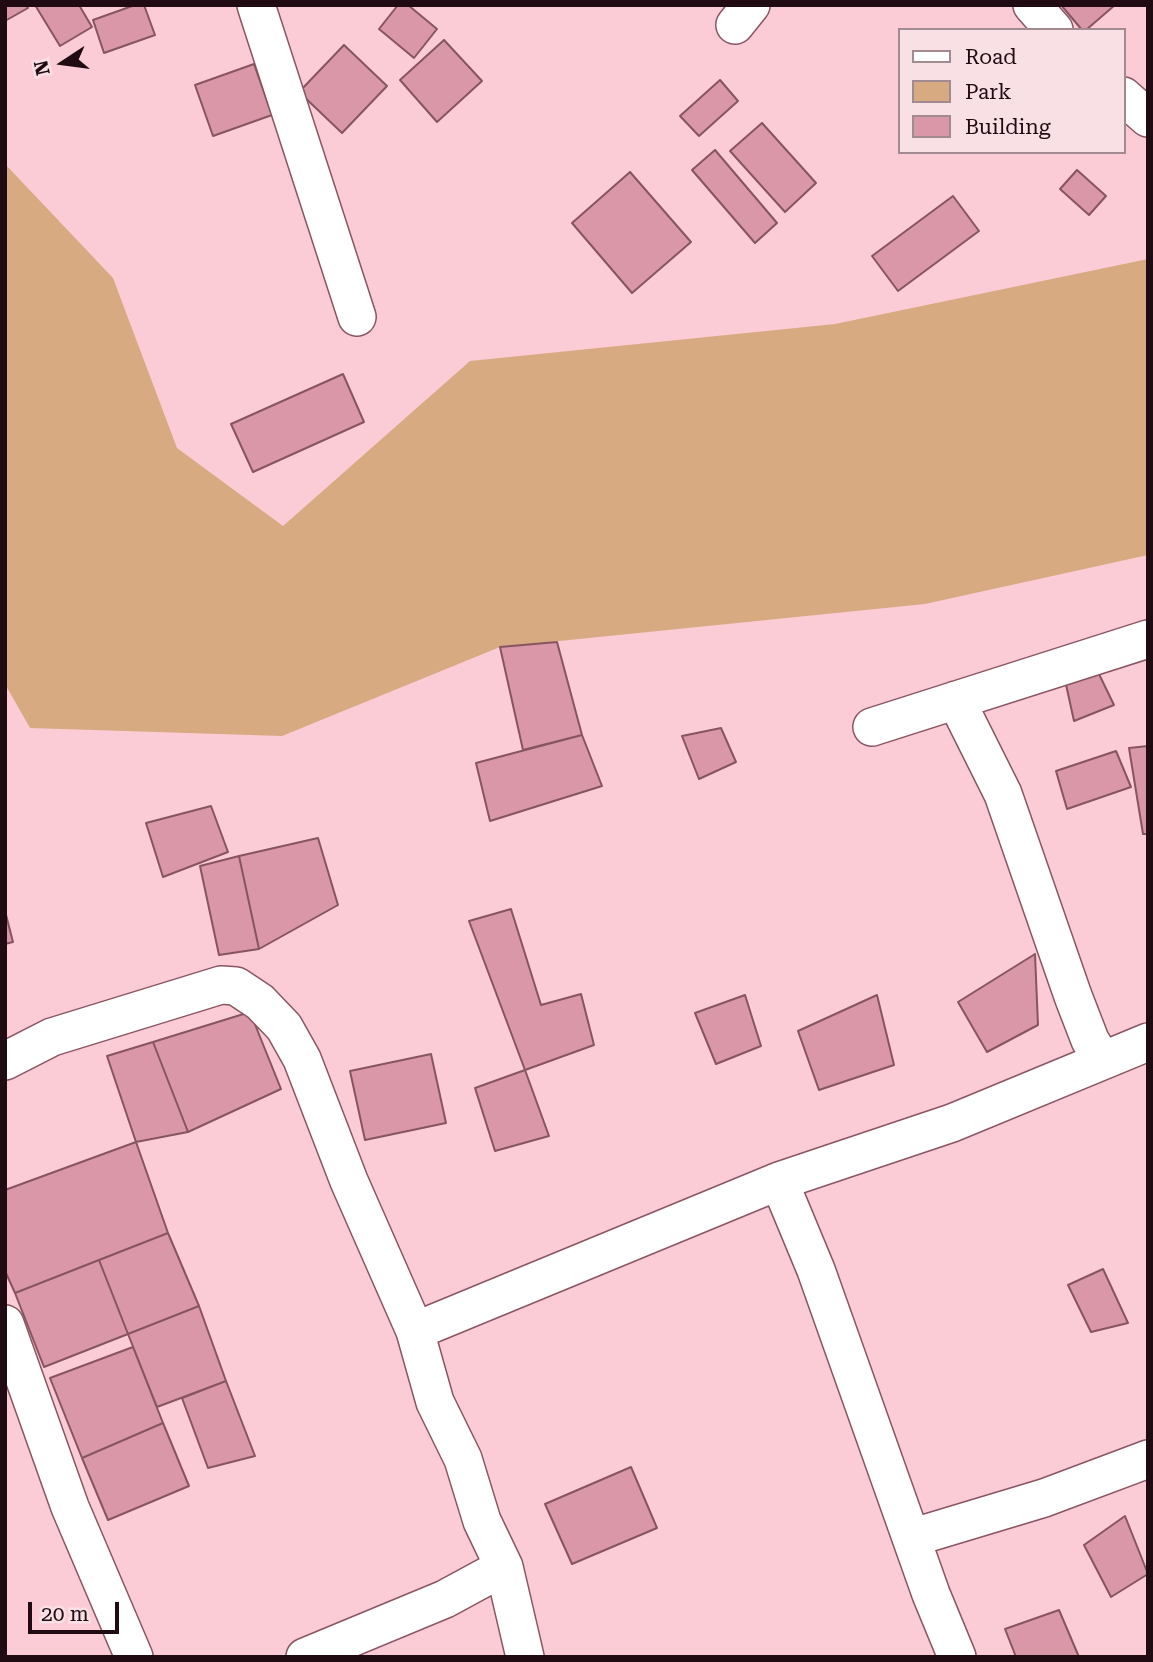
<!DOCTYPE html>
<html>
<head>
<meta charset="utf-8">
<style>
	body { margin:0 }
	#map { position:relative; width:1153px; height:1662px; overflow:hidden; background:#fcccd6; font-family:"Roboto Serif",serif }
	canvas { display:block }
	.frame { position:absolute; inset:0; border:7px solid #1f0b11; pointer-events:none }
	.legend { position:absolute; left:898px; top:28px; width:228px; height:126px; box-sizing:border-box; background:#f9e0e5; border:2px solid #a28b90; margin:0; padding:9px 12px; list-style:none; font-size:21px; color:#1f0b11 }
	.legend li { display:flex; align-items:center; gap:14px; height:35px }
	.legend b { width:35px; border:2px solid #a28b90 }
	.north { position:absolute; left:28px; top:28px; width:70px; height:70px; -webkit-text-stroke:5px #f9e0e5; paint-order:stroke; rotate:257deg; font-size:19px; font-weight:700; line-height:28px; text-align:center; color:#1f0b11 }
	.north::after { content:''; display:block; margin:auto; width:24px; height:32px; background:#1f0b11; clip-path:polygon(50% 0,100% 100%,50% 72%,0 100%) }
	.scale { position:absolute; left:28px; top:1602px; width:91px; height:32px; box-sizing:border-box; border:4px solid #1f0b11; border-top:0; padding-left:9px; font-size:21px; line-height:24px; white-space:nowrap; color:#1f0b11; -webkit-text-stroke:5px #f9e0e5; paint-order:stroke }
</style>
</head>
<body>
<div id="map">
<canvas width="1153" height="1662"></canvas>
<div class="frame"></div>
<ul class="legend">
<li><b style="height:9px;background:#fff"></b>Road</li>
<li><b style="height:19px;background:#d7aa82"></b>Park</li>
<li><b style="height:19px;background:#d997a7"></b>Building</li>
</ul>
<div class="north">N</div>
<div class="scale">20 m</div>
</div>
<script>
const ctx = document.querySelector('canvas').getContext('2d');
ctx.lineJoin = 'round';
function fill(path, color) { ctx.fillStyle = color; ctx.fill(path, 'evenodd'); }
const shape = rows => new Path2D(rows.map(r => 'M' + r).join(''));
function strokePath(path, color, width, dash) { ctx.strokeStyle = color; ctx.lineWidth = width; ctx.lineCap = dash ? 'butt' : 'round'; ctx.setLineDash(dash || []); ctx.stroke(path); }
const green = shape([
	[5,164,113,278,177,448,283,526,470,361,835,324,1148,259,1148,555,925,604,500,647,282,736,30,728,5,684]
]);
const building = shape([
	[5,5,26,5,28,8,5,21,5,5],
	[35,5,79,5,92,27,60,46,35,5],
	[135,5,144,5,155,35,104,53,93,20,135,5],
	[398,5,408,5,437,29,414,58,379,29,398,5],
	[1061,5,1115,5,1086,30,1082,30,1061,5],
	[444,40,482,81,437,122,400,80,444,40],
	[344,45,387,86,342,133,299,92,344,45],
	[254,64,272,115,213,136,195,85,254,64],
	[720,80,738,101,699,136,680,116,720,80],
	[762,123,816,183,785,212,730,151,762,123],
	[715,150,777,223,755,243,692,170,715,150],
	[1077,170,1106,196,1089,215,1060,189,1077,170],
	[630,172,691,242,632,293,572,223,630,172],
	[953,196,979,231,898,291,872,256,953,196],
	[343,374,364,422,253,472,231,424,343,374],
	[557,642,582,735,523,750,500,647,557,642],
	[1098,672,1114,705,1074,721,1065,680,1098,672],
	[721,728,736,762,699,779,682,736,721,728],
	[582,735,602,786,490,821,476,763,582,735],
	[1148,746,1148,834,1143,834,1129,748,1148,746],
	[1116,751,1131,787,1067,809,1056,771,1116,751],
	[211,806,228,852,163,877,146,823,211,806],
	[318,838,338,905,259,949,239,856,318,838],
	[239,856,259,949,219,955,200,866,239,856],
	[511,909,541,1005,581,994,594,1045,525,1070,469,921,511,909],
	[5,911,13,942,5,944,5,911],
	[1035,954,1038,1025,987,1052,958,1002,1035,954],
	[745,995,761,1046,716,1064,695,1013,745,995],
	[877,995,894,1065,819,1090,798,1031,877,995],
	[250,1012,281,1089,188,1132,153,1042,250,1012],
	[153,1042,188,1132,136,1142,107,1056,153,1042],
	[431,1054,446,1123,365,1140,350,1071,431,1054],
	[525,1070,549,1136,495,1151,475,1088,525,1070],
	[136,1142,168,1233,15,1293,5,1271,5,1190,136,1142],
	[168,1233,199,1306,128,1334,99,1260,168,1233],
	[99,1260,128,1334,44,1367,15,1293,99,1260],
	[1103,1269,1128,1323,1091,1332,1068,1285,1103,1269],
	[199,1306,226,1381,157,1407,128,1334,199,1306],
	[133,1347,163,1423,82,1458,50,1378,133,1347],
	[226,1381,255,1456,208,1468,182,1398,226,1381],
	[163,1423,189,1486,108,1520,82,1458,163,1423],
	[631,1467,657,1528,572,1564,545,1504,631,1467],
	[1125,1516,1148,1574,1111,1597,1084,1545,1125,1516],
	[1059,1610,1079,1657,1016,1657,1005,1629,1059,1610]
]);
const minor = shape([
	[256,5,357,317],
	[1032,5,1054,30],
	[735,25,751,5],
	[1123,96,1148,118],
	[956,700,1003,794,1073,996,1090,1040,1102,1060],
	[872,727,1148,639],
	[5,1061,52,1037,221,985,236,986,260,1002,284,1027,302,1059,349,1181,415,1331,435,1402,463,1459,482,1521,504,1567,525,1657],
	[779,1181,816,1270,931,1594,957,1657],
	[5,1324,70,1507,134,1657],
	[415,1331,779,1181,952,1123,1148,1042],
	[911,1538,1044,1498,1148,1459],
	[305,1657,445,1599,504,1567]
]);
fill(green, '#d7aa82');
fill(building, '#d997a7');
strokePath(building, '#875461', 2);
strokePath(minor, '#895562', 40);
strokePath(minor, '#fff', 37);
</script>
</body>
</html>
